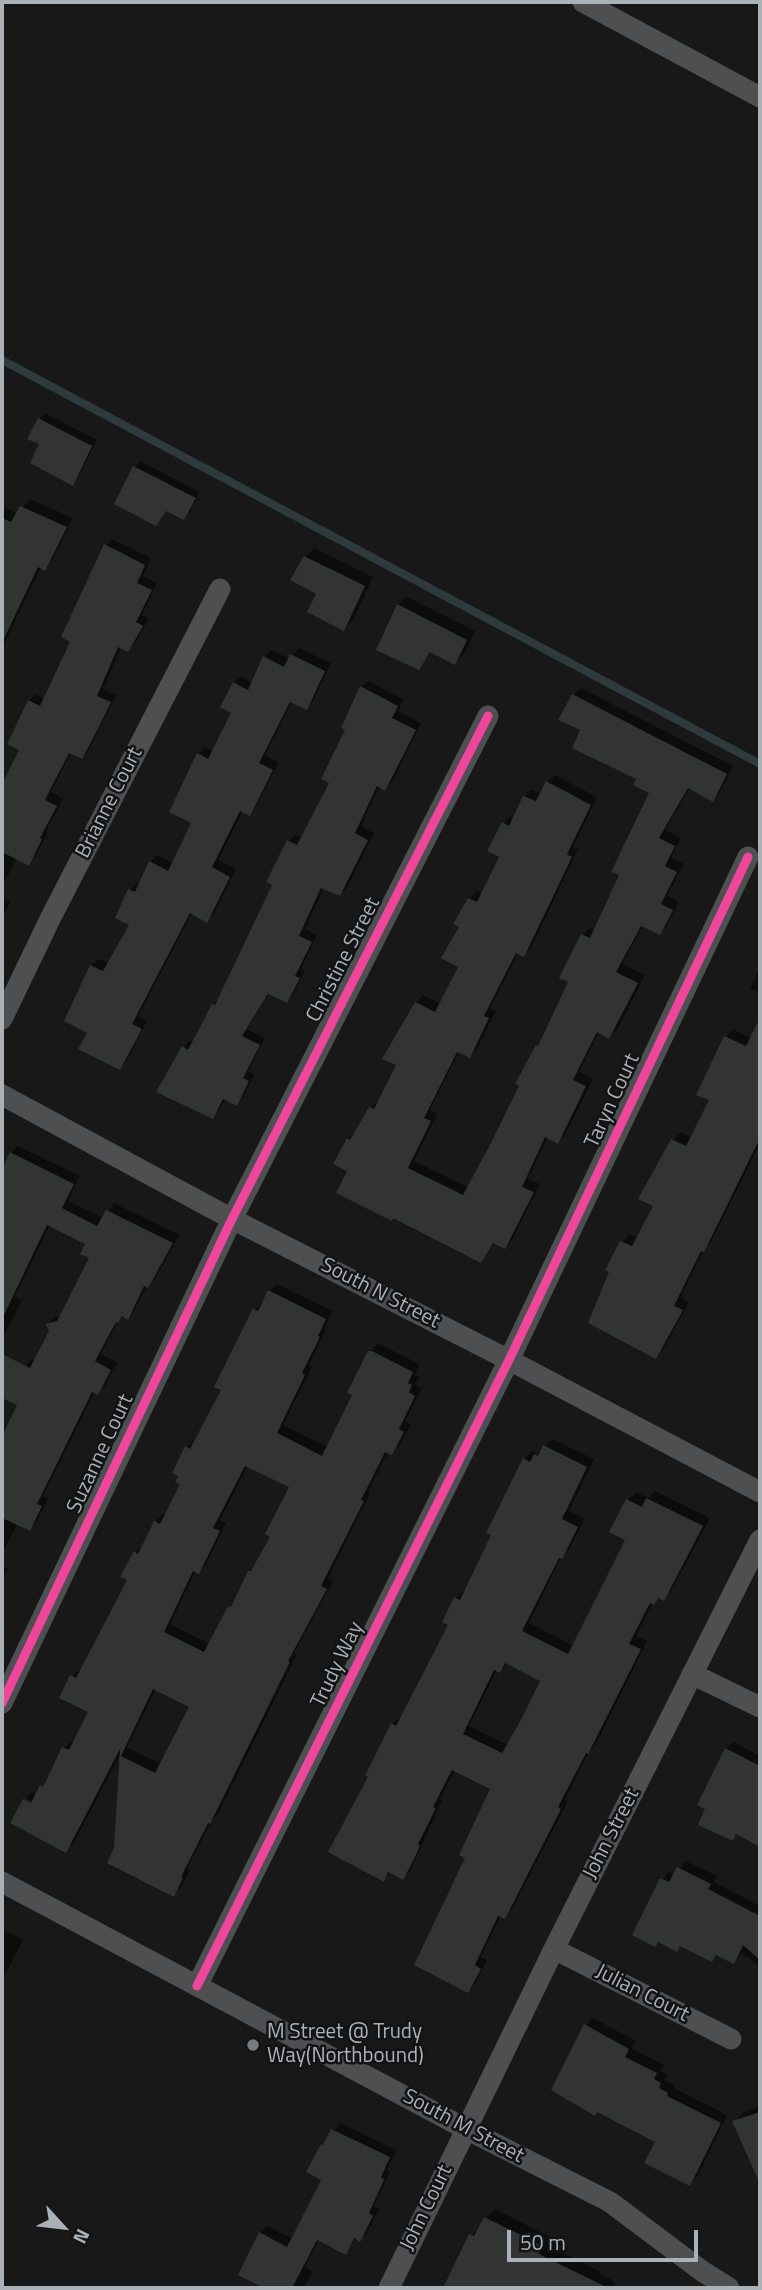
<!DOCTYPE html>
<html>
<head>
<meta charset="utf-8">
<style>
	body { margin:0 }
	#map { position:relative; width:762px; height:2290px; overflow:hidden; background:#181818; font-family:"Titillium Web",sans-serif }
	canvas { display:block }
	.frame { position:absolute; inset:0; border:4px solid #abb2b7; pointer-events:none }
	.north { position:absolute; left:28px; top:2192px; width:70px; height:70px; -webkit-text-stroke:5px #121314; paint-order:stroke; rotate:117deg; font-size:19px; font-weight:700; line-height:28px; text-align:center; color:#abb2b7 }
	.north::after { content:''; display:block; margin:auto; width:24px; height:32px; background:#abb2b7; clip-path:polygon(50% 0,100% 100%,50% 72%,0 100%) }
	.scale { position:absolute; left:507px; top:2230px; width:191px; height:32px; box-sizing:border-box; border:4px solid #abb2b7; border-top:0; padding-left:9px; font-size:21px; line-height:24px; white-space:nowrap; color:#abb2b7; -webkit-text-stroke:5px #121314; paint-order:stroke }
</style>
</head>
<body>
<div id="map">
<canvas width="762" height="2290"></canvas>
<div class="frame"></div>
<div class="north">N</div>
<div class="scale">50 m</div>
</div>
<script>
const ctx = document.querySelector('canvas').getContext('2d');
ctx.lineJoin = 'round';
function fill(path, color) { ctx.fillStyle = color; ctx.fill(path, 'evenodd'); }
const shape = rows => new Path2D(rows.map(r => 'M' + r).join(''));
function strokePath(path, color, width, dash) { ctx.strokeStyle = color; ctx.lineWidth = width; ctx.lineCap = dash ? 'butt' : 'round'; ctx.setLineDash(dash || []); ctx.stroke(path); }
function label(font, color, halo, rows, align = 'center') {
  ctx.font = font + ' "Titillium Web",sans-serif'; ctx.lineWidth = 5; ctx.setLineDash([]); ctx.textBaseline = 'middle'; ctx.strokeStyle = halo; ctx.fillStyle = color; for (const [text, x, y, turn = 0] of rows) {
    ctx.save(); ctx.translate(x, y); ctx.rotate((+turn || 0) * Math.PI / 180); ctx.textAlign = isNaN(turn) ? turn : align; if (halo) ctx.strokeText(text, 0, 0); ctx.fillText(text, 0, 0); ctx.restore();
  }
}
const shadow = shape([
	[45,413,97,440,78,478,72,484,41,443,39,419],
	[140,461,200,492,190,512,184,517,167,509,156,524,135,467],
	[30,499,73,518,52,560,44,568,41,567,2,648,2,506,17,514],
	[112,539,151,558,143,576,157,583,142,615,149,618,135,643,128,650,121,647,103,689,116,695,89,750,82,757,71,752,51,792,63,799,46,831,48,832,35,857,28,864,17,858,2,887,2,788,22,750,29,701,36,694,45,699,72,641,106,546],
	[314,548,373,577,353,620,344,629,318,593,305,557],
	[407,597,475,631,464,654,455,663,432,651,418,668,398,605],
	[299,648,331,663,313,701,306,708,292,701,265,755,279,762,256,806,249,813,243,810,218,860,236,869,214,913,207,920,192,913,138,1016,147,1021,127,1061,120,1068,89,1033,91,966,99,959,109,963,132,924,117,917,130,890,137,883,140,884,150,862,157,855,174,864,194,822,198,754,205,747,213,751,233,712,234,683,241,676,253,683,265,657,271,650,290,659],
	[368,681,403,699,398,711,421,723,392,782,385,788,379,786,361,826,374,833,347,888,340,894,324,887,305,929,317,935,301,969,305,971,293,995,287,1001,270,993,247,1029,265,1038,248,1071,255,1074,243,1097,236,1104,226,1098,219,1110,212,1117,183,1047,190,1041,193,1043,213,1005,220,998,275,884,288,841,295,835,302,838,332,782,361,687],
	[581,688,733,766,720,792,713,800,690,788,665,830,681,838,671,858,684,864,667,896,679,902,667,925,659,933,643,925,622,964,645,975,617,1030,609,1037,599,1032,579,1072,593,1079,565,1135,558,1142,548,1136,528,1179,540,1184,512,1240,505,1247,495,1242,480,1261,350,1170,348,1139,356,1132,370,1108,378,1100,379,1102,399,1064,416,1003,423,995,441,1004,460,966,461,926,456,923,470,899,477,891,483,894,501,856,504,823,511,816,514,818,524,797,532,790,542,794,547,782,555,775,597,797,573,847,578,849,531,948,523,955,518,953,490,1008,496,1011,477,1049,469,1056,459,1052,430,1110,437,1114,414,1161,469,1188,522,1086,537,1046,542,1040,571,981,583,935,590,927,596,930,621,874,651,793,638,778,582,729,574,695],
	[2,897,10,901,2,920],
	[760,966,760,993,750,989],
	[760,1020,760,1143,711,1242,704,1249,681,1297,689,1302,664,1348,656,1356,611,1271,608,1269,622,1242,630,1234,638,1238,655,1206,673,1140,681,1132,692,1138,711,1099,726,1037,733,1029,751,1038],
	[18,1146,80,1176,68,1201,103,1218,114,1203,179,1235,155,1279,147,1286,134,1311,127,1318,123,1315,119,1319,101,1354,117,1362,105,1386,98,1393,95,1391,43,1496,48,1499,37,1521,30,1529,18,1523,2,1553,2,1440,20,1405,25,1366,32,1359,35,1361,51,1331,48,1324,55,1317,62,1316,91,1258,88,1243,50,1225,15,1296,22,1300,8,1328,2,1335,2,1173,11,1153],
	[277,1284,332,1311,325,1328,326,1329,309,1365,312,1367,283,1425,328,1447,354,1395,370,1352,378,1343,419,1364,415,1375,419,1377,415,1384,422,1388,405,1421,411,1424,399,1446,391,1453,388,1452,368,1492,370,1493,328,1578,333,1581,294,1653,297,1654,218,1814,212,1820,187,1869,190,1870,181,1887,173,1895,116,1848,122,1751,74,1843,66,1851,12,1822,25,1800,38,1808,39,1805,26,1798,32,1792,37,1794,49,1779,64,1748,72,1741,75,1742,91,1712,72,1676,80,1669,82,1670,129,1579,135,1552,144,1545,155,1522,163,1514,166,1515,182,1484,187,1447,194,1439,197,1441,224,1390,255,1309,262,1302,264,1302,269,1291],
	[248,1465,291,1486,272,1536,256,1565,249,1572,236,1601,230,1607,210,1644,170,1624,196,1570,199,1572,206,1564,226,1523,220,1520],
	[156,1689,191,1706,161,1764,127,1747],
	[552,1439,594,1459,569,1511,585,1519,569,1549,561,1557,529,1623,574,1646,628,1540,628,1500,636,1492,648,1498,655,1491,710,1518,671,1591,664,1599,660,1597,653,1602,636,1636,647,1641,596,1744,590,1750,565,1799,568,1801,512,1909,504,1917,501,1915,481,1957,487,1960,476,1983,468,1991,467,1858,493,1788,455,1769,440,1799,442,1800,411,1870,403,1878,391,1872,384,1879,370,1776,392,1724,400,1717,402,1718,451,1624,456,1598,464,1591,466,1592,494,1535,524,1459,532,1451,537,1454],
	[508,1663,542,1681,508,1745,469,1726,497,1669,500,1671],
	[2,1565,8,1569,2,1580],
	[734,1742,760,1756,760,1845,738,1833,732,1839,726,1749],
	[686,1861,717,1876,714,1882,760,1906,760,1967,742,1953,734,1961,718,1954,712,1960,682,1945,677,1950,662,1880,669,1872,675,1875],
	[2,1929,23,1940,2,1981],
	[593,2018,636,2041,632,2049,664,2065,661,2071,668,2075,665,2080,675,2085,674,2088,727,2115,698,2176,690,2184,657,2142,586,2025],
	[760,2106,760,2179,734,2122,743,2113],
	[340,2123,396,2150,387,2170,390,2172,374,2206,379,2209,367,2233,360,2239,357,2237,345,2253,319,2239,305,2267,313,2271,304,2288,268,2288,240,2274,260,2233,267,2226,293,2239,323,2179,322,2145],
	[495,2209,550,2237,546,2245,600,2271,599,2273,615,2282,612,2288,444,2288,471,2235,481,2227,486,2218]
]);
const stream = shape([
	[2,360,760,764]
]);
const building = shape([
	[38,418,92,446,73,486,30,463,39,444,27,439],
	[133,466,196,498,184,520,166,511,156,526,114,504],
	[20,506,67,527,45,571,38,567,2,643,2,518,11,522],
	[104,544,145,565,137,583,152,590,136,622,143,626,128,652,118,647,97,696,111,702,99,727,82,759,69,753,45,800,57,806,40,838,42,839,29,866,2,852,2,784,19,750,7,744,28,700,40,706,70,642,61,637],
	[304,556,365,586,344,631,307,612,316,594,290,580],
	[397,604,467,640,455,665,430,652,419,670,376,650],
	[290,654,325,671,307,710,290,702,259,763,273,770,250,816,240,811,212,867,230,877,207,923,190,913,132,1024,142,1029,120,1070,78,1049,87,1033,64,1021,90,965,103,971,129,925,115,918,128,889,135,892,149,861,168,871,191,823,169,812,197,753,208,759,231,713,220,707,233,682,248,690,263,656,284,667],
	[360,686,398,706,392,718,416,730,385,791,377,786,355,833,368,840,340,896,321,888,299,936,312,942,295,976,300,978,287,1003,268,994,242,1036,260,1045,243,1078,249,1081,237,1106,223,1099,213,1119,156,1092,182,1046,188,1050,212,1004,215,1005,272,885,266,882,287,840,297,845,329,783,321,779,345,730,341,728],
	[572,694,727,774,713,802,688,788,659,838,675,846,665,866,677,872,661,904,673,910,660,935,641,926,616,972,638,983,609,1039,597,1032,573,1080,586,1086,558,1144,545,1137,522,1187,534,1192,505,1249,493,1243,481,1263,393,1218,392,1221,336,1193,347,1171,333,1164,347,1138,350,1140,369,1107,374,1109,396,1065,382,1059,415,1002,435,1012,458,967,441,958,459,927,453,924,468,898,477,902,499,857,487,851,502,822,509,826,523,796,536,801,546,781,591,805,567,854,572,857,524,957,516,953,484,1016,489,1018,470,1058,457,1052,424,1118,431,1121,408,1168,463,1195,490,1145,519,1086,515,1084,536,1045,538,1046,568,982,559,978,581,934,590,938,619,875,611,872,649,793,633,785,636,779,572,748,580,730,558,720],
	[760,1018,760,1138,704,1252,701,1251,674,1306,683,1310,656,1359,588,1323,609,1272,605,1270,620,1241,632,1246,653,1206,638,1199,671,1139,686,1146,709,1100,696,1095,724,1036,746,1046],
	[10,1152,74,1184,62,1208,97,1226,106,1210,173,1243,148,1288,144,1286,128,1320,122,1316,118,1323,116,1322,95,1361,111,1370,98,1395,92,1392,37,1504,42,1506,30,1531,2,1518,2,1436,17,1405,2,1398,2,1354,30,1368,49,1331,46,1324,57,1321,89,1258,80,1254,85,1244,47,1225,2,1319,2,1169],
	[268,1290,326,1319,318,1336,320,1337,302,1373,305,1375,277,1433,322,1456,352,1395,347,1393,368,1351,372,1351,413,1372,408,1383,412,1385,409,1392,415,1396,399,1429,404,1432,392,1455,385,1452,361,1500,364,1501,321,1586,327,1589,288,1661,290,1662,210,1824,208,1823,181,1877,183,1878,174,1897,107,1863,114,1848,120,1749,66,1853,10,1823,23,1799,31,1803,40,1785,43,1787,62,1747,69,1750,88,1712,59,1698,70,1675,76,1678,127,1580,120,1577,134,1551,138,1554,154,1521,160,1524,180,1484,175,1482,178,1476,172,1473,185,1446,190,1449,221,1390,214,1387,253,1308,258,1311],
	[245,1466,289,1487,265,1534,270,1537,251,1571,248,1571,231,1607,228,1606,204,1652,164,1632,193,1571,199,1574,220,1531,213,1528],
	[153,1689,189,1707,155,1773,121,1756],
	[543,1445,587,1467,562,1519,578,1527,562,1559,559,1558,522,1631,568,1654,625,1540,609,1532,626,1499,642,1507,646,1498,703,1526,664,1601,658,1598,654,1605,650,1603,629,1644,641,1649,588,1754,586,1753,558,1807,561,1809,505,1919,498,1916,475,1965,481,1969,468,1993,414,1965,465,1858,459,1855,490,1789,452,1770,433,1807,436,1808,418,1844,420,1845,416,1855,403,1880,388,1872,384,1882,328,1852,368,1777,365,1776,391,1723,396,1726,448,1625,442,1622,454,1597,460,1600,491,1535,486,1533,523,1458,530,1462,534,1454,538,1456],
	[505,1663,540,1681,522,1718,502,1753,463,1734,494,1670,500,1673],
	[725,1748,760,1766,760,1847,736,1834,733,1841,698,1825,705,1809,697,1805],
	[677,1867,711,1884,708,1889,760,1916,760,1960,743,1945,734,1964,716,1955,712,1962,680,1946,677,1952,658,1942,655,1947,632,1935,660,1878,669,1882],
	[584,2024,629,2049,625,2057,657,2073,654,2079,661,2083,659,2088,668,2093,667,2096,721,2123,690,2186,644,2163,655,2142,597,2112,595,2116,551,2090],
	[760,2112,760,2184,732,2121],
	[331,2129,390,2157,381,2177,384,2180,369,2213,373,2216,360,2242,354,2238,346,2255,317,2240,292,2288,264,2288,238,2275,259,2232,287,2247,321,2180,306,2172,321,2144,323,2145],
	[484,2217,543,2246,539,2254,608,2288,443,2288,469,2234,474,2236]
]);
const street = shape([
	[583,2,760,97],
	[2,1019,51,917,220,589],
	[2,1095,232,1219,509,1360,760,1492],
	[692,1674,760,1707],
	[2,1703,232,1219,488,716],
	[2,1882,466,2129,610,2202,702,2271,729,2288],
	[554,1949,731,2039],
	[197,1986,509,1360,748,857],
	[389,2288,554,1949,760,1540]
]);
const cycleway = shape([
	[2,1703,232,1219,488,716],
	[197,1986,509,1360,748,857]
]);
const markers = [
	[253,2045,7,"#787c7f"]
];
const streetNames = [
	["Brianne Court",110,803,-63],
	["Christine Street",344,960,-63],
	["Taryn Court",613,1101,-65],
	["South N Street",380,1294,27],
	["Suzanne Court",101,1454,-65],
	["Trudy Way",338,1665,-64],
	["John Street",612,1834,-63],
	["Julian Court",642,1994,27],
	["South M Street",463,2127,28],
	["John Court",427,2208,-64]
];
const poiNames = [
	["M Street @ Trudy",267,2033],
	["Way(Northbound)",267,2057]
];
fill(shadow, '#0007');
strokePath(stream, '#2f3a3d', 8);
fill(building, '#323333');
strokePath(street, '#4d4f51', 21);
strokePath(cycleway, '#ed469a', 9);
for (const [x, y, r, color] of markers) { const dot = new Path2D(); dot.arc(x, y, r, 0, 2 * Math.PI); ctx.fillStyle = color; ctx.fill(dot); strokePath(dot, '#121314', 2.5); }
label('21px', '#abb2b7', '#121314', streetNames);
label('21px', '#abb2b7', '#121314', poiNames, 'left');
</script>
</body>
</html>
